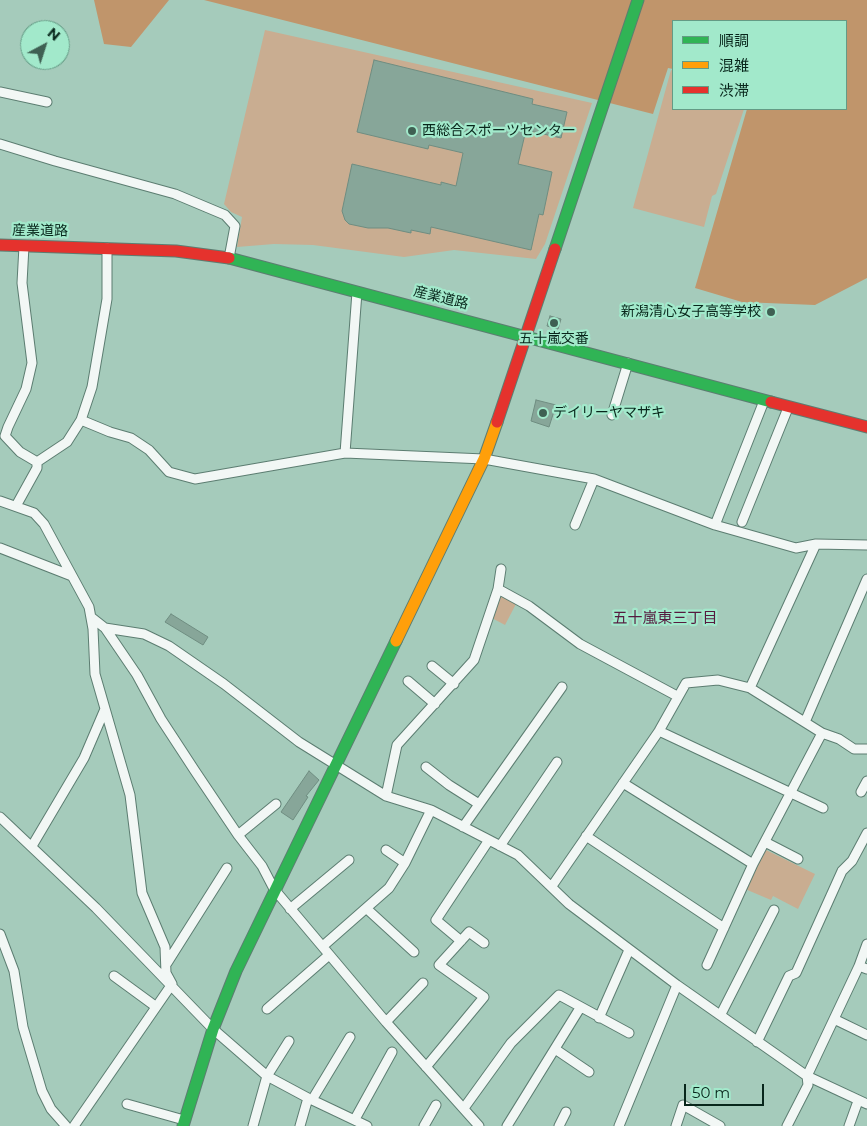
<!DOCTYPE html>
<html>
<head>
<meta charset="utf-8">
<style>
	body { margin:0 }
	#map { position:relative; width:867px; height:1126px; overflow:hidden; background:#a5cbbb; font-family:Montserrat,"Noto Sans JP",sans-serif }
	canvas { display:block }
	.legend { position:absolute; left:672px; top:20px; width:175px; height:90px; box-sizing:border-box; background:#a2e9cb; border:1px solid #649b85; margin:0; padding:6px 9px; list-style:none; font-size:15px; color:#08261b }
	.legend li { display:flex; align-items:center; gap:10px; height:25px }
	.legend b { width:25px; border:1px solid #649b85 }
	.north { position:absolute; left:20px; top:20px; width:50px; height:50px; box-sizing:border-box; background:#a2e9cb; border:1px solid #649b85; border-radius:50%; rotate:40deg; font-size:14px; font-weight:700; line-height:20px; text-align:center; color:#08261b }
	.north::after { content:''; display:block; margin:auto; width:18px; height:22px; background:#3f6053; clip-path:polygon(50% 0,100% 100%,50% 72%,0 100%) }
	.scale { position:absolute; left:684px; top:1084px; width:80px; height:22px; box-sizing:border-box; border:2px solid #08261b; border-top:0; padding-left:6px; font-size:15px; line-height:18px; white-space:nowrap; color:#08261b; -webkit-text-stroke:4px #a2e9cb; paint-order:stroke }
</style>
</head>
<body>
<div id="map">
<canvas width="867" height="1126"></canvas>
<ul class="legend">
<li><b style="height:6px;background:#30b455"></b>順調</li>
<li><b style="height:6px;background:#ff9f0a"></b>混雑</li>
<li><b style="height:6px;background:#e5322d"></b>渋滞</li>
</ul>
<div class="north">N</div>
<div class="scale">50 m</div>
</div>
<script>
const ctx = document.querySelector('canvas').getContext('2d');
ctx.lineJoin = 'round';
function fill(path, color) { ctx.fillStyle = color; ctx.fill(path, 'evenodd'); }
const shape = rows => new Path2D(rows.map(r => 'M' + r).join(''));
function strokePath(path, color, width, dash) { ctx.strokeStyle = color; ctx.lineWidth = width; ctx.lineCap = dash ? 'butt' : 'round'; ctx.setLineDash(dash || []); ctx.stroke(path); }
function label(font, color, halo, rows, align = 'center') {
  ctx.font = font + ' Montserrat,"Noto Sans JP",sans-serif'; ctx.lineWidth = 4.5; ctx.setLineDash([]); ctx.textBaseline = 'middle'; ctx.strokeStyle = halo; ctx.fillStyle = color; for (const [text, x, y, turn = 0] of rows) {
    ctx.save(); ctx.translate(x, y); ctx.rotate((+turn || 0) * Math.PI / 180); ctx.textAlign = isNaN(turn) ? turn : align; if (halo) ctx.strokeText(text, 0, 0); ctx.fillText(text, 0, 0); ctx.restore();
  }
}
const green = shape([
	[265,30,592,103,545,244,536,259,454,250,404,257,313,245,274,244,237,247,242,217,231,212,224,204],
	[671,70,673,71,673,109,744,109,716,194,712,196,704,227,633,208],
	[501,595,516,604,505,625,490,617,496,599],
	[766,850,815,874,798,909,773,896,771,900,745,889]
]);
const forest = shape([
	[94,0,169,0,131,47,104,44],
	[204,0,867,0,867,278,815,305,742,302,695,288,747,109,846,109,846,21,673,21,673,69,668,68,653,114]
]);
const building = shape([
	[374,60,533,99,532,104,567,112,561,138,526,130,518,164,552,172,543,215,539,214,531,250,431,227,430,234,411,230,411,233,388,228,368,228,349,224,345,220,342,211,352,164,441,185,441,182,456,186,463,153,429,145,428,149,357,132,374,60],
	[550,316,561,319,558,329,547,326,550,316],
	[536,400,556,405,549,427,531,421,536,400],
	[171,614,208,637,203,645,165,622,171,614],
	[309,771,319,780,306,796,308,797,293,820,281,812,309,771]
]);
const street = shape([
	[0,92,47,102],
	[0,144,55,161,175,194,225,215,235,226,229,258],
	[612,415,628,363],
	[81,420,110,432,131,438,149,450,169,472,195,479,345,453,484,459,594,479,715,525,796,548,816,544,867,545],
	[345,453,357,292],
	[37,462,67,442,81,420,92,387,107,299,107,248],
	[0,501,34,513,44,524,89,607,93,629,95,674,130,795,142,893,165,947,166,973,172,984],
	[16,506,37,468,37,462,20,452,5,436,8,427,26,389,32,363,22,283,24,246],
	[742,522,788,408],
	[575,525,594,479],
	[715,525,764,401],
	[0,548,72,576],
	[498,589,529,606,580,644,677,696],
	[91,617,105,628,144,634,169,646,224,684,299,742,386,796,431,810,518,855,569,904,677,985,807,1076,867,1104],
	[105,628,137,675,161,719,195,771,238,835,262,866,274,889,386,1022,479,1126],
	[432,666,454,684],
	[408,681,435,704],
	[750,688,816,544],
	[805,722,867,579],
	[659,731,823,808],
	[426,767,449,785,479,804],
	[623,783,753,864],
	[861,792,867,781],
	[386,796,397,745,474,660,498,589,501,569],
	[0,817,96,908,213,1029,267,1076,308,1098,367,1126],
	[463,827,562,687],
	[238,835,276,804],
	[586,836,724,928],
	[765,842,798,859],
	[32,846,84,758,105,709],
	[500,846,557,762],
	[386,850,405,863],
	[552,886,659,731,686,683,718,680,750,688,822,733,839,739,854,749,867,749],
	[290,909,349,860],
	[367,909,414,952],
	[0,934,14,971,23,1027,42,1091,51,1109,66,1126],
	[461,941,436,920,489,840],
	[323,946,389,888,405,863,431,810],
	[167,963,227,868],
	[707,965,753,864,822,733],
	[859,966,867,944],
	[114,976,155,1006],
	[267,1009,329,955],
	[721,1014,774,910],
	[599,1018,629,950],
	[836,1020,867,1035],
	[386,1022,423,983],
	[757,1042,789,976,796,973,842,871,852,861,867,833],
	[555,1049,589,1072],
	[426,1067,484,997,439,965,469,932,484,943],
	[312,1100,350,1037],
	[127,1104,184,1120],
	[464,1108,511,1043,559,995,629,1033],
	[355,1119,392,1052],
	[74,1126,172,984],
	[253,1126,267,1076,289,1041],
	[300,1126,308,1098],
	[424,1126,436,1105],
	[507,1126,580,1008],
	[559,1126,566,1112],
	[619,1126,677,985],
	[676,1126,683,1105,720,1126],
	[787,1126,808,1085,807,1076,859,966,867,969],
	[849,1126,858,1101]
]);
const fast = shape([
	[555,249,638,0],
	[229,258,771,402],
	[183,1126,213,1029,236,971,396,641]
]);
const slow = shape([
	[396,641,484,459,497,422]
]);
const jam = shape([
	[0,245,176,251,229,258],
	[771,402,867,427],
	[497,422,555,249]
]);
const markers = [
	[412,131,5,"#3f6053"],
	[771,312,5,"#3f6053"],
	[554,323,5,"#3f6053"],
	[543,413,5,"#3f6053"]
];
const poiNames = [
	["西総合スポーツセンター",422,131],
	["新潟清心女子高等学校",761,312,"right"],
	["五十嵐交番",554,339,"center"],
	["デイリーヤマザキ",553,413]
];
const streetNames = [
	["産業道路",40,231,1],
	["産業道路",441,298,14]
];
const neighbourhoodNames = [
	["五十嵐東三丁目",665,619]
];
fill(green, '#c9ad91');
fill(forest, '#c0956b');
fill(building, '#87a699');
strokePath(building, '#6f8d81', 1);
strokePath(street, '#5c7d71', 11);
strokePath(fast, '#5c7d71', 13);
strokePath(slow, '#5c7d71', 13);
strokePath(jam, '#5c7d71', 13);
strokePath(street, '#f2f7f5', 9);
strokePath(fast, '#30b455', 11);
strokePath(slow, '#ff9f0a', 11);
strokePath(jam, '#e5322d', 11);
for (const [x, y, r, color] of markers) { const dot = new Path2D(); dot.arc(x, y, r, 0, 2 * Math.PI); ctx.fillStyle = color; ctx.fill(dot); strokePath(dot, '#a2e9cb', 2); }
label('14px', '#08261b', '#a2e9cb', poiNames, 'left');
label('14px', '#08261b', '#a2e9cb', streetNames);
label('15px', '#561a3f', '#a2e9cb', neighbourhoodNames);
</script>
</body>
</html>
